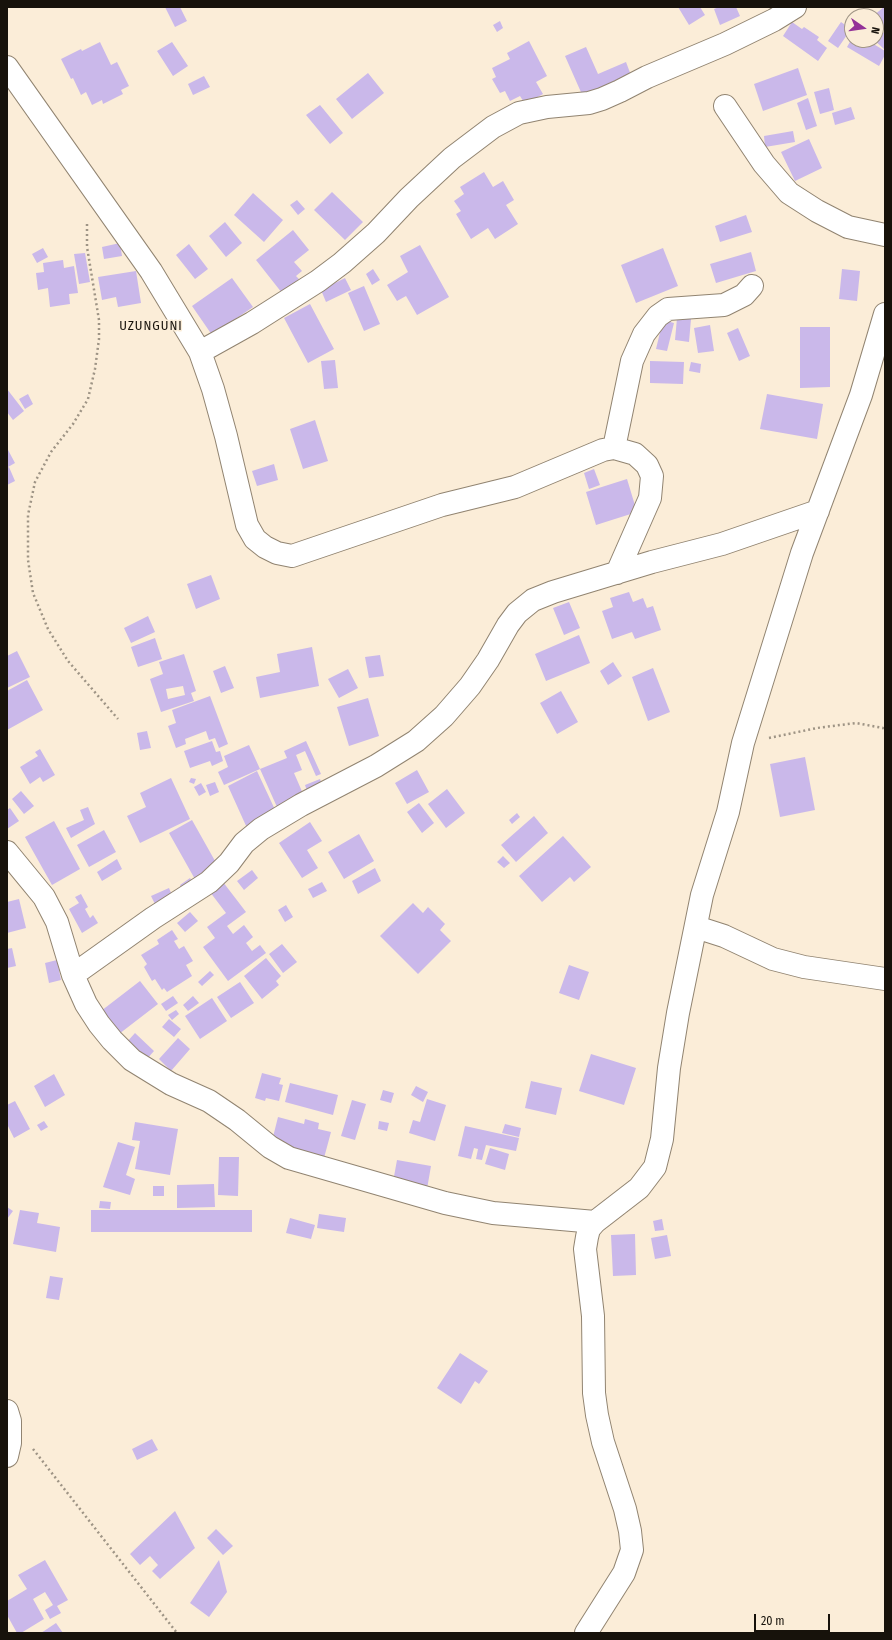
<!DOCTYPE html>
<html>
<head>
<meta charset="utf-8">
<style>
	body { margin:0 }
	#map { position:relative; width:892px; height:1640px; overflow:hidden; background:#fbedd8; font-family:"Fira Sans Condensed",sans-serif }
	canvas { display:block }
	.frame { position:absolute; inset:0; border:8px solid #17120b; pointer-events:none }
	.north { position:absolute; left:844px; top:8px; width:40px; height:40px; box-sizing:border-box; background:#fbedd8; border:1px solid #a09586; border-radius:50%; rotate:103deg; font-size:11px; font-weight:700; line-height:16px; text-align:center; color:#17120b }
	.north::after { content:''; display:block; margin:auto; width:14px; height:18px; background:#933198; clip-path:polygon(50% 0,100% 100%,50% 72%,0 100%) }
	.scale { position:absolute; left:754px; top:1614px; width:76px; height:18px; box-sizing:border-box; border:2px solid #17120b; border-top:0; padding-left:5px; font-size:12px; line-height:14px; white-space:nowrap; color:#17120b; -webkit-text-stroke:3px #fbedd8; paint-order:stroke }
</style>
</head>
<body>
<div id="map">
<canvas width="892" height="1640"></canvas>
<div class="frame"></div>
<div class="north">N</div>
<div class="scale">20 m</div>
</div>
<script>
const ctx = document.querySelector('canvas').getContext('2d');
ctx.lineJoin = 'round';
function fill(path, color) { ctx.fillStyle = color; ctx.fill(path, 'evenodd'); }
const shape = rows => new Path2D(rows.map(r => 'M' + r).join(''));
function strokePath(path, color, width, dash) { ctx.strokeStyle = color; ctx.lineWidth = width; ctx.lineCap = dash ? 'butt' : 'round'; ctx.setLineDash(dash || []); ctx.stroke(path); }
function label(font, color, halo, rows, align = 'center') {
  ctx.font = font + ' "Fira Sans Condensed",sans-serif'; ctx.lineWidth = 3; ctx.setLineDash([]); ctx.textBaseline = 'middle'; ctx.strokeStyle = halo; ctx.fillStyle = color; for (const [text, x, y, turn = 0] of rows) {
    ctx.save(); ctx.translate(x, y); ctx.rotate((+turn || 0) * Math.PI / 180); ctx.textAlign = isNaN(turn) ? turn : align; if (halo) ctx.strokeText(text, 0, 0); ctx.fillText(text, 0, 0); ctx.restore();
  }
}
const building = shape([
	[165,7,180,7,187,21,175,27],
	[678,7,700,7,705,15,689,25],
	[719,7,736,7,740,16,720,25,714,9],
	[884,7,885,9,885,29,874,15],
	[500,21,503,28,497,32,493,25],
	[792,22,802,29,804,27,819,37,817,40,827,48,818,61,783,36],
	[841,22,851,29,838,48,828,41],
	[876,25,885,34,884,49,874,40,876,40],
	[851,40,867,40,885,51,885,55,879,66,847,47],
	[529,41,547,76,536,82,543,94,525,104,520,96,510,101,505,91,500,93,492,79,496,77,492,68,510,59,507,53],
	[100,42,111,65,117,62,129,86,121,90,123,94,103,104,102,100,92,105,86,92,81,95,73,78,71,79,61,59,81,49,82,51],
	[172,42,188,66,173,76,157,51],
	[586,47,598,74,626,62,632,78,584,99,565,56],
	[798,68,807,95,763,111,754,84],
	[368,73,384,93,352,119,336,99],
	[204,76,210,87,193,95,188,84],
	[829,88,834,110,820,114,814,92],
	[808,98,817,126,806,130,797,103],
	[320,105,343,133,330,144,306,115],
	[851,107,855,119,835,125,832,113],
	[793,131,795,142,765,147,764,136],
	[809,139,822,168,795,181,781,152],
	[484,172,493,187,503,181,514,200,506,205,518,224,495,239,488,228,471,239,456,214,461,211,454,201,464,194,460,187],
	[332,192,363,222,345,240,314,210],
	[253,193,283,220,264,242,234,215],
	[297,200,305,209,298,215,290,205],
	[746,215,752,232,720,242,715,226],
	[225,222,242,243,226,257,209,236],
	[293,230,309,250,294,262,302,271,296,276,299,279,282,293,256,260],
	[120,243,122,256,104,259,102,247],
	[189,244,208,269,195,279,176,255],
	[420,245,449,297,417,315,406,296,397,301,387,285,408,272,400,256],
	[43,248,48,257,37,263,32,254],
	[663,248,678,286,636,303,621,265],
	[751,252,756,271,716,283,710,264],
	[85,253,90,282,79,284,74,254],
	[63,260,64,268,74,266,78,293,69,294,70,304,50,307,48,288,38,290,36,273,44,272,43,263],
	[373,269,380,280,372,285,366,274],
	[842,269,860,271,857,301,839,299],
	[136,271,141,303,118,307,116,297,102,300,98,277],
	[232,278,253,307,212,335,192,306],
	[345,278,351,290,326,302,321,290],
	[364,286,380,324,364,331,348,293],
	[310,304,334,349,308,363,284,318],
	[677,318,691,319,689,342,675,340],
	[663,320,674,323,667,351,656,349],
	[710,325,714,351,698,353,694,328],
	[800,327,830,327,830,387,800,388],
	[738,328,750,356,739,361,727,333],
	[335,360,338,388,324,389,321,361],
	[650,361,684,362,683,384,650,383],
	[691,362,701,364,700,373,689,371],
	[7,389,24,411,13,420,7,412],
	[28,394,33,404,25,409,19,399],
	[767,394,823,404,817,439,760,429],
	[315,420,328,461,303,469,290,429],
	[7,448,15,463,8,467,7,466],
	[274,464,278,480,257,486,252,471],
	[9,467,15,481,7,485,7,468],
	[594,469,600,485,589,489,584,473],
	[627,479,637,512,596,525,586,492],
	[211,575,220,599,196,609,187,584],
	[629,592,633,602,643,598,647,608,653,606,661,630,635,639,632,632,612,639,602,611,613,607,610,598],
	[569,602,580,628,564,635,553,608],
	[148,616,155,632,131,643,124,628],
	[579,635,590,663,546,681,535,654],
	[155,638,162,659,138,667,131,647],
	[312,647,319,686,260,698,256,677,280,672,277,654],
	[17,651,30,677,7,688,7,656],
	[184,654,196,691,191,693,194,701,161,712,150,679,163,674,159,662],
	[183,686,185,695,168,699,166,689],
	[380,655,384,676,369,678,365,657],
	[613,662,622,676,608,685,600,671],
	[225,666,234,688,221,693,213,671],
	[653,668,670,712,648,721,632,677],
	[348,669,358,688,339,698,328,679],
	[27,680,43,710,7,730,7,691],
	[561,691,578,722,557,734,540,703],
	[210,696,228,744,219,748,215,738,209,740,206,731,185,739,186,744,176,748,168,726,176,723,172,710],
	[368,698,379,736,349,746,337,707],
	[147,731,151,748,140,750,137,733],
	[212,741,216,752,220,751,223,761,212,766,210,761,190,768,184,751],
	[306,741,321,774,316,776,305,751,296,755,302,770,294,773,304,796,277,807,260,769,287,758,284,751],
	[249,745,260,769,224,785,218,772,228,767,224,756],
	[40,749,55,775,43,782,40,777,30,784,20,767,38,756,35,752],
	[805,757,815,810,780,817,770,764],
	[417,770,429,792,407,804,395,783],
	[257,771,277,814,247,828,228,786],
	[171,778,190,819,140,843,127,816,146,807,140,793],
	[191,778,196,779,194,784,189,782],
	[320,779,323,787,308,794,305,785],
	[215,782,219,792,210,796,206,785],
	[201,783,206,792,199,796,194,787],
	[447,789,465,813,446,828,428,804],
	[21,791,34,806,24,814,12,799],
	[419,803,434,823,422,833,407,812],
	[88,807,95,824,71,838,66,828,84,820,80,810],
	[10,808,19,821,7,829,7,810],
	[517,813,520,817,512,824,509,820],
	[534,816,548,833,516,862,501,845],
	[192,820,219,868,196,881,169,833],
	[54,821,80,869,52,885,25,837],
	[310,822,322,841,307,850,318,868,302,878,279,843],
	[104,830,116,852,89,867,77,845],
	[359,834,374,861,344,879,328,852],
	[563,836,591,867,574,882,570,877,542,902,519,876],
	[503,856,510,863,504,868,497,862],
	[117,859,122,869,102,881,97,872],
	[375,868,381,881,358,894,352,881],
	[252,870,258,878,244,890,237,881],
	[190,878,194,884,183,891,180,885],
	[223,882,246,912,227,926,233,934,244,925,253,937,246,943,252,951,260,945,266,953,228,981,203,947,215,938,207,927,226,913,210,892],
	[322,882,327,891,313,898,308,889],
	[169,888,174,900,157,908,151,896],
	[81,894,88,907,85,909,90,918,93,915,98,923,82,933,69,909,79,903,75,897],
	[19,899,26,928,7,933,7,902],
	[413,903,423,913,428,907,445,924,440,930,451,941,418,974,380,936],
	[286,905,293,917,285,922,278,910],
	[190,912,198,921,185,932,177,923],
	[172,930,178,939,174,941,179,949,184,946,193,961,186,965,192,976,167,992,164,988,162,990,155,979,152,981,144,967,147,964,141,955,159,944,157,940],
	[282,944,297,962,283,973,269,954],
	[12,948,16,966,7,968,7,949],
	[266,958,281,976,276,981,279,985,262,999,244,976],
	[57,960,61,980,49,983,45,963],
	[569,965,589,972,579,1000,559,993],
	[210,971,214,975,202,986,198,982],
	[140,981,158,1004,119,1034,101,1011],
	[240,982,254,1003,231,1018,217,997],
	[173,996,178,1003,166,1011,161,1004],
	[193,996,199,1003,188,1011,183,1005],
	[212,998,227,1021,200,1039,185,1016],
	[176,1010,179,1014,172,1020,168,1015],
	[169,1019,181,1029,174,1037,162,1027],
	[135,1033,154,1051,146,1060,126,1043],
	[178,1038,190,1049,171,1071,159,1059],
	[591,1054,636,1068,624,1105,579,1091],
	[262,1073,281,1078,279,1084,283,1085,279,1101,266,1098,265,1101,255,1098],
	[54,1074,65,1095,45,1107,34,1086],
	[531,1081,562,1088,556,1115,525,1108],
	[290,1083,338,1095,333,1115,285,1102],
	[416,1086,428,1092,423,1102,411,1095],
	[383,1090,394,1093,391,1103,380,1100],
	[427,1099,446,1105,435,1141,409,1133,413,1120,420,1122],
	[352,1100,366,1104,355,1140,341,1136],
	[15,1101,30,1129,14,1138,7,1124,7,1105],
	[278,1117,304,1124,305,1119,319,1123,318,1129,331,1132,324,1158,271,1145],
	[44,1121,48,1127,41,1131,37,1125],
	[379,1121,389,1123,387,1131,378,1129],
	[135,1122,178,1129,170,1175,135,1169,140,1141,132,1140],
	[505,1124,521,1128,519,1137,502,1133],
	[465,1126,519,1138,516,1151,486,1145,482,1160,476,1159,478,1149,474,1148,471,1159,458,1156],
	[118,1142,135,1147,126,1175,135,1179,130,1195,103,1187],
	[490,1148,509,1154,505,1170,485,1164],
	[219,1157,239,1157,238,1196,218,1195],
	[397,1160,431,1166,427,1189,393,1182],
	[214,1184,215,1207,177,1208,177,1185],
	[153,1186,164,1186,164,1196,153,1196],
	[100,1201,111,1202,110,1209,99,1208],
	[7,1207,13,1211,7,1219],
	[20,1210,39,1213,37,1223,60,1227,56,1252,13,1244],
	[91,1210,252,1210,252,1232,91,1232],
	[319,1214,346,1218,344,1232,317,1228],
	[290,1218,315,1225,311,1239,286,1233],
	[662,1219,664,1230,655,1231,653,1221],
	[635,1234,636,1275,613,1276,611,1235],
	[667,1235,671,1256,655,1259,651,1238],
	[50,1276,63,1278,59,1300,46,1298],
	[460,1353,488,1371,479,1384,475,1381,461,1404,437,1388],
	[152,1439,158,1450,137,1460,132,1449],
	[175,1511,195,1548,160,1579,152,1571,158,1565,150,1556,140,1565,130,1554],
	[216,1529,233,1546,223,1555,207,1538],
	[45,1560,68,1600,57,1606,61,1613,50,1619,45,1610,53,1605,45,1592,33,1599,44,1619,21,1633,17,1633,7,1615,7,1601,27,1589,18,1575],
	[219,1560,227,1592,209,1617,190,1603],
	[56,1623,63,1633,41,1633]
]);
const path = shape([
	[87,224,87,247,99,320,99,339,95,369,88,399,73,424,51,452,35,482,28,515,28,560,33,593,48,629,68,661,118,719],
	[769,738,817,728,856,723,883,728,885,730],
	[33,1449,177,1633]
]);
const street = shape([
	[7,67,151,271,200,352,213,389,226,436,247,525,255,539,265,547,277,553,292,556,442,505,515,487,603,450,614,448,635,454,647,465,652,476,650,498,617,573],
	[725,106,764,164,789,193,817,211,848,227,885,235],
	[200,352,252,323,318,281,342,263,376,233,409,198,452,158,493,127,519,113,547,107,589,103,602,99,620,91,647,77,725,44,774,20,795,7],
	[614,448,632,361,644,334,658,316,668,309,724,305,744,295,752,286],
	[7,852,44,897,57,922,73,975,86,1004,99,1024,112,1040,132,1060,171,1084,209,1101,237,1120,270,1147,289,1158,445,1203,493,1213,595,1222],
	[696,927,724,936,773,959,804,967,885,979],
	[73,975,153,918,209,882,229,863,244,843,261,829,301,805,376,766,416,741,444,716,470,686,488,660,508,625,517,613,533,600,553,592,652,562,722,544,818,511],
	[7,1411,10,1421,10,1443,7,1456],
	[586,1633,624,1573,632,1550,630,1531,625,1509,603,1442,597,1415,594,1393,593,1316,585,1249,587,1237,589,1229,595,1222,639,1188,655,1167,662,1139,669,1068,678,1013,702,895,728,812,743,743,802,553,861,395,885,314]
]);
const quarterNames = [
	["UZUNGUNI",151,326]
];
fill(building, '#cab8ea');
strokePath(street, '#918471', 24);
strokePath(path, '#9e9485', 2.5, [2, 3]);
strokePath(street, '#fff', 22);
ctx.letterSpacing = '1px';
label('13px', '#17120b', '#fbedd8', quarterNames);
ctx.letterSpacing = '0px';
</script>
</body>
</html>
